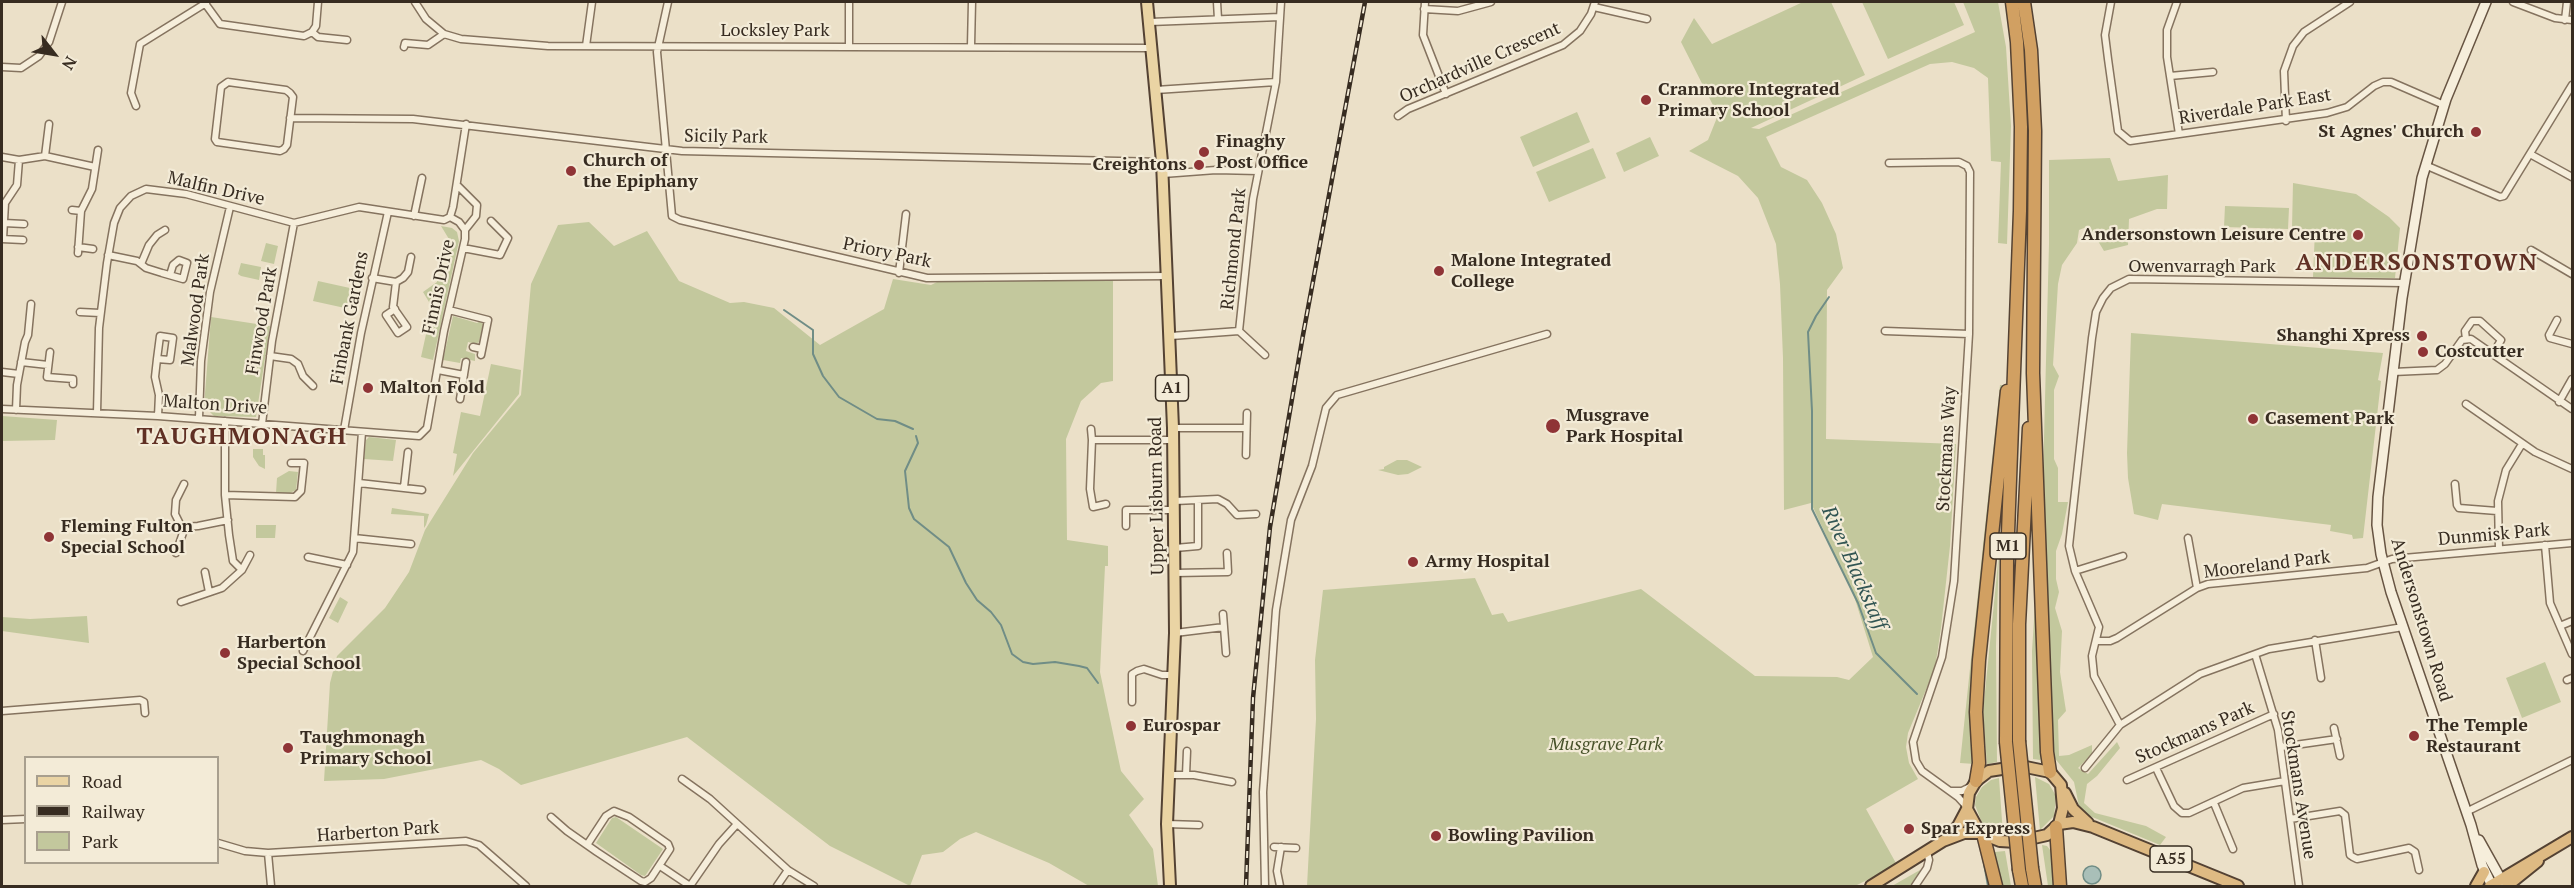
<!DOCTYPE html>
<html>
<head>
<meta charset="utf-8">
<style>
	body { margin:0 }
	#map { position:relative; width:2574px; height:888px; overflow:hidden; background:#ebe0c8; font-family:"PT Serif",serif }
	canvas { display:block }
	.frame { position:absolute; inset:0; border:3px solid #372c21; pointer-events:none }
	.legend { position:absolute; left:24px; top:756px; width:195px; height:108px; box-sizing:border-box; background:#f3ebd7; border:2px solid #a89f8e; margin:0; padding:8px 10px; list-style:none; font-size:18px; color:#372c21 }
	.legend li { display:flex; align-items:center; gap:12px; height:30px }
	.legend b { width:30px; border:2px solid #a89f8e }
	.north { position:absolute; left:24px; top:24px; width:60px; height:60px; -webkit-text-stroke:4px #f3ebd7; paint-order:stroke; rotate:121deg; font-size:16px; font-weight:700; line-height:24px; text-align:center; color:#372c21 }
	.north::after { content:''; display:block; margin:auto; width:21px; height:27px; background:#372c21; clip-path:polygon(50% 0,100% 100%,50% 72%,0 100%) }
</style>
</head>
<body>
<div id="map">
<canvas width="2574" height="888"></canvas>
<div class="frame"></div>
<ul class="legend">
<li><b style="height:8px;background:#ead4a4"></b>Road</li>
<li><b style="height:8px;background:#372c21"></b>Railway</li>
<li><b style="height:16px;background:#c3c89d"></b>Park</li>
</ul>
<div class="north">N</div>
</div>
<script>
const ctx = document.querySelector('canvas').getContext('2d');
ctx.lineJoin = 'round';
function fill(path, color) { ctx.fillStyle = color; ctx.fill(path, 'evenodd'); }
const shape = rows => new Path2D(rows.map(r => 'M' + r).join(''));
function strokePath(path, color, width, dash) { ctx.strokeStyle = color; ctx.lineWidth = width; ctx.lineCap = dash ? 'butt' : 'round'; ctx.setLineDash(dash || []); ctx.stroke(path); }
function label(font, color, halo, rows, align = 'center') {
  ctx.font = font + ' "PT Serif",serif'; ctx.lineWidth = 4.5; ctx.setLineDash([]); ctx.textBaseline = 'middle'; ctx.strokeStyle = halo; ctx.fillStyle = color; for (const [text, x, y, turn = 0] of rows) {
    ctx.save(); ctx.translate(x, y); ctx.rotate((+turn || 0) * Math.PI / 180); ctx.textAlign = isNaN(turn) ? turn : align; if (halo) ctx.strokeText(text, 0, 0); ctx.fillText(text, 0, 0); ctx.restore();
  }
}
const green = shape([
	[1803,2,1831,2,1865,75,1751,128,1759,129,1975,32,1963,2,1998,2,2006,47,2011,126,2007,244,1998,243,2001,162,1991,161,1988,78,1974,68,1952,62,1930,64,1766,137,1781,167,1807,180,1822,203,1836,234,1843,268,1827,290,1826,439,1956,444,1950,546,1941,628,1935,668,1908,733,1906,747,1909,763,1918,779,1866,809,1897,865,1855,886,1307,886,1316,719,1315,660,1323,590,1475,578,1492,615,1503,613,1508,622,1641,589,1755,676,1837,677,1849,680,1873,657,1854,596,1811,503,1784,510,1783,358,1780,284,1776,244,1758,198,1738,176,1689,151,1708,140,1718,115,1681,42,1694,18,1712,44],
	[1862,2,1954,2,1964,25,1888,59],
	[1577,112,1590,142,1533,167,1520,137],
	[1650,137,1659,156,1624,172,1616,153],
	[1593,148,1606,178,1549,202,1536,172],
	[2110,158,2118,181,2168,175,2167,209,2157,209,2129,219,2128,245,2104,251,2089,226,2079,230,2077,243,2062,265,2058,284,2053,365,2059,376,2054,390,2054,459,2058,468,2058,502,2068,502,2062,534,2056,551,2056,579,2059,592,2055,608,2062,631,2060,672,2066,711,2058,720,2059,756,2069,755,2092,745,2092,754,2078,768,2088,774,2117,742,2120,748,2097,776,2087,784,2084,803,2095,813,2146,826,2166,837,2160,845,2085,814,2079,806,2074,782,2053,756,2043,477,2049,244,2049,160],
	[2293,183,2356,194,2389,217,2400,228,2395,278,2313,277,2315,230,2292,228],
	[2225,206,2289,208,2288,229,2224,227],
	[589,222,614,246,647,231,679,281,730,303,744,302,774,308,820,345,884,309,893,279,931,285,937,282,994,280,1113,279,1113,381,1101,383,1081,401,1066,439,1067,540,1108,546,1108,566,1105,566,1100,672,1121,771,1144,799,1129,815,1153,849,1158,886,1089,886,1049,863,976,832,960,839,943,852,922,855,910,886,830,846,687,737,521,785,499,769,481,760,384,779,324,781,330,683,337,656,385,608,409,572,425,530,473,453,521,395,531,284,558,225],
	[441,226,452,228,457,232,459,241,433,360,421,357,432,307,423,292,437,282,437,275,445,276,452,244],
	[266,243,278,246,274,264,261,261],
	[241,263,261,267,259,280,241,276,238,274],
	[318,281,359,290,354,310,313,301],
	[453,316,477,323,480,321,483,324,479,342,476,344,468,342,466,351,475,354,475,361,461,358,460,363,443,360],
	[211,317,270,326,256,417,214,416,204,406],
	[2131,333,2383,353,2378,380,2381,381,2363,538,2353,539,2352,535,2330,531,2331,525,2162,504,2158,520,2134,514,2128,478,2127,453],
	[491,364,521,370,519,394,453,476,457,454,453,453,461,412,480,416],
	[2000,385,2003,385,1971,724,1975,764,1960,763],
	[2,416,57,420,55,440,2,441],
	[369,437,396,440,393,461,364,459,366,440],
	[253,449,263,449,263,455,265,455,265,469,259,466,253,457],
	[1397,460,1407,460,1422,467,1408,474,1398,475,1378,470,1384,469,1384,467],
	[289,471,298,472,296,490,290,493,276,493,277,478],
	[392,508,429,514,426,525,424,528,424,516,391,514],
	[256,525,276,525,275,538,256,538],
	[1999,553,1996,646,1997,762,1987,764,1983,712],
	[2036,588,2043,755,2040,760,2033,759,2032,651],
	[340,597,348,602,338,623,329,618],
	[87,616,89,643,2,631,2,617,30,619],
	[2545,662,2561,702,2522,718,2506,678],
	[2035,777,2049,784,2056,796,2054,816,2040,830],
	[1999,778,2003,835,1988,828,1982,823,1975,805,1976,797,1982,787,1991,780],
	[616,817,663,849,645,876,641,875,596,843,612,818],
	[2042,845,2047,846,2051,851,2055,886,2048,886],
	[2005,851,2011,886,2003,886,1995,859,1995,852],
	[1920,870,1917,880,1912,886,1892,886]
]);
const water = shape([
	'2083 875a9 9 0 1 1 18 0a9 9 0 1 1-18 0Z'
]);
const stream = shape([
	[1829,297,1816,316,1808,332,1812,411,1812,509,1858,603,1876,653,1917,694],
	[784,310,813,330,813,354,823,376,839,397,877,419,895,421,913,429],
	[916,436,918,443,905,471,909,508,914,519,949,547,966,583,977,600,991,612,1001,625,1012,654,1023,662,1033,664,1055,662,1079,666,1087,668,1098,683],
	[1983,858,1988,886]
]);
const minor = shape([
	[204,2,220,24,304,36,312,32,316,26,318,2],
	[415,2,426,19,444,34,461,39,548,46,1152,48],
	[668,2,657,52,672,216,680,220,927,278,1168,276],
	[1217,2,1218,19],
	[1425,2,1423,35,1446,94],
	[2111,2,2105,35,2108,59,2118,131,2130,141,2327,113,2347,107,2374,86,2383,82,2391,82,2444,105],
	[2177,2,2167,30,2167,57,2179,134],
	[2513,2,2555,18,2572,20],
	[1594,7,1647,19],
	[1424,9,1458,11,1491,2],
	[2565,20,2567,2],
	[1150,22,1280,17],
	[312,32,318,37,347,40],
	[586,46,592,2],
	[971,46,972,2],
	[404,47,405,43,428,45,444,34],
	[849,47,849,2],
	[2,67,21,68,39,56,49,42,62,2],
	[2170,76,2213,72],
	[228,82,286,90,290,93,293,97,287,145,284,149,280,151,217,142,215,139,221,87,228,82],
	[1156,90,1276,82],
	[136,106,131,93,140,44,206,3],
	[1398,116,1408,109,1563,45,1580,31,1591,14,1595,2],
	[290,118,413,119,682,151,1162,162],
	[2286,121,2284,71,2293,46,2304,32,2350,2],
	[2530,154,2572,177],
	[45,156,49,124],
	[2,157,19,160,45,156,95,167],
	[1889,163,1959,162,1967,166,1970,172,1969,334,1954,581,1942,657,1913,742,1916,761,1922,771,1958,797,1967,807],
	[2425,165,2500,197,2504,196,2572,85],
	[1163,174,1216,170,1258,171],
	[458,186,477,205,476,216,465,230],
	[72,210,81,211],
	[414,216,422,178],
	[4,223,24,224],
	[2,239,23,240],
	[3,239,5,203,17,185,19,160],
	[78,247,93,249],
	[463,248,500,255,508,238,491,221],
	[2531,250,2572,274],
	[78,253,81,211,92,189,98,150],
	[108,255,137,261,146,268,162,273,183,279,187,263,179,260,173,265,170,275],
	[141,264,149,245,157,235,165,230],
	[899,273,906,214],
	[372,278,396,282,403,278,408,272,411,257],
	[395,309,386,315,398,333,407,327,393,307,396,282],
	[449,310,488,320,481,355],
	[80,312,100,313],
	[2557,320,2549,335,2550,338,2572,344],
	[1239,331,1253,199,1276,82,1281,2],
	[1239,331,1265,355],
	[1885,331,1969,334],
	[1171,336,1239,331],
	[2466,339,2465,331,2472,321,2480,321,2501,340,2493,354],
	[473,347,482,349],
	[50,352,47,377,73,379,73,384],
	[270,356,291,359,298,364,303,376,313,386],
	[157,359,170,360,173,338,160,336,157,359,155,377,159,395,158,416],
	[21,362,48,365],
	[438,370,464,375],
	[2,372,19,374],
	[2393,372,2437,370,2445,364,2462,340,2471,339,2572,409],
	[460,399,466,362],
	[2559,402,2572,379],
	[2466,404,2535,452,2572,469],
	[2,409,158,416,419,436,427,428,444,331,465,239,465,230,459,222,450,217],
	[16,410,17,385,25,342,28,335,31,304],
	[97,413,99,328,107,263,114,223,120,208,131,196,146,189,186,194,294,223,359,207,444,220,450,217,453,207,466,124],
	[199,418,201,361,210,292,230,207],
	[225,421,225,495,229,535,233,561,242,570],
	[262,424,272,341,294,223],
	[1173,428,1246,428],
	[1091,429,1092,440],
	[344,430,361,333,388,212],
	[1246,455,1247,413],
	[359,483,422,490],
	[184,484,176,500,175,514,180,524,185,527,198,526,228,520],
	[2455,484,2457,505,2459,508,2497,511],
	[404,487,408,452],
	[225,495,295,497,301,491,304,463,291,463],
	[1175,501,1218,499,1227,504,1237,515,1256,514],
	[1106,504,1093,507,1090,489,1092,440,1174,440],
	[1126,526,1126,510,1174,510],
	[354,538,411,544],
	[2188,538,2197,588],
	[2545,545,2550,603,2572,654],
	[1175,548,1198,546,1198,500],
	[2499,549,2498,501,2506,470,2522,444],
	[176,553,185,527],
	[308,557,347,565],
	[2075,571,2123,556],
	[205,572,209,592],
	[1175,573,1228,572,1227,553],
	[181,602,222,588,242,570,250,555],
	[1223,614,1226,653],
	[2560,626,2572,621],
	[1175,633,1224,627],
	[2315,640,2321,678],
	[2097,641,2110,641,2117,638,2197,588,2208,584,2367,568,2392,559,2415,557,2572,543],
	[303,651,353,552,362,432],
	[2255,654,2278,730,2299,886],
	[2567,680,2572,678],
	[1132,702,1132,674,1137,671,1144,669,1162,675,1174,675],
	[2,711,140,700,144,702,145,713],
	[2120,725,2094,676,2092,656,2099,627,2075,571,2069,546,2092,338,2096,312,2103,298,2111,288,2129,279,2404,283],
	[2334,728,2340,756],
	[2281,747,2337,739],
	[2085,768,2120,725,2200,674,2269,649,2403,627],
	[2156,768,2174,806,2182,813,2189,813,2243,788,2285,781],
	[1169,775,1194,775,1232,782],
	[1186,775,1187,751],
	[682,779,710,799,788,870,814,886],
	[2127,780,2274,714],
	[1951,791,1962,791,1972,786],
	[2214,803,2233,849],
	[2466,812,2572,760],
	[551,817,567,831,597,852,641,881,645,882,651,878,670,849,668,844,629,817,614,811,606,816,587,845],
	[2290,819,2340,811,2345,815,2350,855,2353,857,2357,859,2409,848,2415,852,2419,870],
	[2,820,26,819],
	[1167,824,1199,825],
	[218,843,245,851,268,853,466,841,479,845,526,886],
	[1274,847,1296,848],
	[268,853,271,886],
	[660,866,690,886],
	[690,886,719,844,737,824],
	[777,886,788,870],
	[1265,886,1263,792,1276,610,1291,520,1312,466,1326,408,1337,395,1547,334],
	[1280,886,1277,871,1281,847],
	[1915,886,1927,868,1929,860,1927,852]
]);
const secondary = shape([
	[2486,2,2446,99,2422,178,2402,298,2378,497,2377,525,2381,554,2391,592,2471,825,2482,865,2492,886],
	[2479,840,2503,883]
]);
const primary = shape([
	[1147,2,1162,162,1173,428,1175,633,1167,824,1170,886]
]);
const trunk = shape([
	[2021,766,2050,772,2061,785,2063,808,2059,824,2047,835,2016,842,2000,841,1980,833,1967,809,1969,793,1976,781,1989,771,2021,766],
	[2065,793,2073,809,2088,823],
	[2059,824,2073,822,2093,827,2238,886],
	[1948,837,1958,826,1967,809],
	[1871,886,1943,841,1964,833,1980,833],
	[2476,886,2484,872],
	[2490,886,2572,837],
	[2507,886,2538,861]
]);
const motorway = shape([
	[2024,2,2031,50,2035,131,2033,373,2047,752,2050,772],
	[2019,741,2019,624,2029,428],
	[2006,742,2007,560,2020,211,2021,127,2017,42,2012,2],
	[1976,781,1979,763,1976,712,1979,660,2007,391],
	[2056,827,2060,886],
	[1983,834,1996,886],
	[2032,868,2035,886],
	[2019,870,2022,886]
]);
const rail = shape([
	[1246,886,1253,698,1270,527,1303,335,1365,2]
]);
const motorwayBridge = shape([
	[2019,741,2032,868],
	[2006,742,2019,870]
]);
const markers = [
	[1646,100,6,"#8f3436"],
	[2476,132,6,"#8f3436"],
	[1204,152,6,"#8f3436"],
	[1199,165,6,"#8f3436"],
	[571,171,6,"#8f3436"],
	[2358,235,6,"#8f3436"],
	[1439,271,6,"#8f3436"],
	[2422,336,6,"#8f3436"],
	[2423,352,6,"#8f3436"],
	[368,388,6,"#8f3436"],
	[2253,419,6,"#8f3436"],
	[1553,426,8,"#8f3436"],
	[49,537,6,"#8f3436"],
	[1413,562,6,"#8f3436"],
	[225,653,6,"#8f3436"],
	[1131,726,6,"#8f3436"],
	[2414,736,6,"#8f3436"],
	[288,748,6,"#8f3436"],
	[1909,829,6,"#8f3436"],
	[1436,836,6,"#8f3436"]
];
const shields = [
	[1172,388,33],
	[2008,546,36],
	[2171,859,42]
];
const shieldNames = [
	["A1",1172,388],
	["M1",2008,546],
	["A55",2171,859]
];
const streetNames = [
	["Locksley Park",775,31],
	["Orchardville Crescent",1480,63,-24],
	["Riverdale Park East",2255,107,-9],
	["Sicily Park",726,137,1],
	["Malfin Drive",216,189,13],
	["Richmond Park",1234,249,-84],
	["Priory Park",887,253,12],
	["Owenvarragh Park",2202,267],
	["Finnis Drive",439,287,-78],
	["Malwood Park",196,310,-82],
	["Finbank Gardens",350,318,-79],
	["Finwood Park",262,321,-80],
	["Malton Drive",215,405,4],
	["Stockmans Way",1947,449,-87],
	["Upper Lisburn Road",1157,496,-91],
	["Dunmisk Park",2494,535,-5],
	["Mooreland Park",2267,565,-7],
	["Andersonstown Road",2421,620,73],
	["Stockmans Park",2195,733,-24],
	["Stockmans Avenue",2298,785,81],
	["Harberton Park",378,832,-4]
];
const poiNames = [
	["Cranmore Integrated",1658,90],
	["Primary School",1658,111],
	["St Agnes' Church",2464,132,"right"],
	["Finaghy",1216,142],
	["Post Office",1216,163],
	["Church of",583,161],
	["the Epiphany",583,182],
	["Creightons",1187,165,"right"],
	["Andersonstown Leisure Centre",2346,235,"right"],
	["Malone Integrated",1451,261],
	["College",1451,282],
	["Shanghi Xpress",2410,336,"right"],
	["Costcutter",2435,352],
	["Malton Fold",380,388],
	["Musgrave",1566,416],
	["Park Hospital",1566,437],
	["Casement Park",2265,419],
	["Fleming Fulton",61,527],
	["Special School",61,548],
	["Army Hospital",1425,562],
	["Harberton",237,643],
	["Special School",237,664],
	["Eurospar",1143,726],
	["The Temple",2426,726],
	["Restaurant",2426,747],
	["Taughmonagh",300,738],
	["Primary School",300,759],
	["Spar Express",1921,829],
	["Bowling Pavilion",1448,836]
];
const parkNames = [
	["Musgrave Park",1606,745]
];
const waterNames = [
	["River Blackstaff",1854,568,66]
];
const districtNames = [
	["ANDERSONSTOWN",2417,263],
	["TAUGHMONAGH",242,437]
];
fill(green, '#c3c89d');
fill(water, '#a9bfb8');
strokePath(water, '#708d86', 1.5);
strokePath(stream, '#708d86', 2);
strokePath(minor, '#85735f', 9);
strokePath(secondary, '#675442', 12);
strokePath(primary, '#544233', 14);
strokePath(trunk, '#544233', 14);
strokePath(motorway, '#544233', 15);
strokePath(minor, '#f6eedb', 6);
strokePath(secondary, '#f6eedb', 9);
strokePath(primary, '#ead4a4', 10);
strokePath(trunk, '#deba83', 10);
strokePath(motorway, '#d1a062', 12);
strokePath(rail, '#372c21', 4.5);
strokePath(rail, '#f3ebd7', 2, [7]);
strokePath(motorwayBridge, '#544233', 15, []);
strokePath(motorwayBridge, '#d1a062', 12);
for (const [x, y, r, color] of markers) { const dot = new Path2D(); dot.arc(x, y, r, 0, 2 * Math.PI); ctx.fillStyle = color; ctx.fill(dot); strokePath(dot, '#f3ebd7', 2); }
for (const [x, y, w] of shields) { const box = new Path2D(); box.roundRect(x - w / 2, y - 13, w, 26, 4.5); ctx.fillStyle = '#f3ebd7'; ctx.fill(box); strokePath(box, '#372c21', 1.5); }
label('bold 16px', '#372c21', null, shieldNames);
label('18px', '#372c21', '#f3ebd7', streetNames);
label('bold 18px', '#372c21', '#f3ebd7', poiNames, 'left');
label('italic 18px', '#48522a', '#f3ebd7', parkNames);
label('italic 20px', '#325553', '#f3ebd7', waterNames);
ctx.letterSpacing = '1.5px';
label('bold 24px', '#603024', '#f3ebd7', districtNames);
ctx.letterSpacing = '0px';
</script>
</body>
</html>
